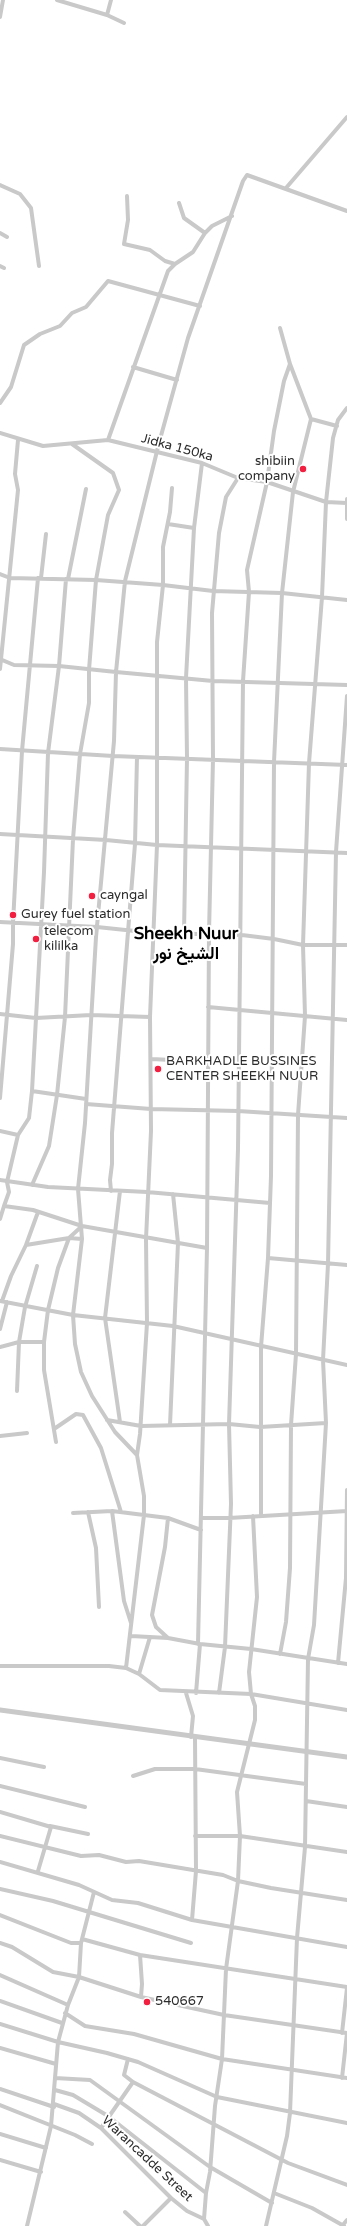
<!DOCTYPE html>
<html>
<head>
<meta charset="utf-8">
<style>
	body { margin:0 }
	canvas { display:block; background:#fff }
</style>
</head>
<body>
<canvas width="347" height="2226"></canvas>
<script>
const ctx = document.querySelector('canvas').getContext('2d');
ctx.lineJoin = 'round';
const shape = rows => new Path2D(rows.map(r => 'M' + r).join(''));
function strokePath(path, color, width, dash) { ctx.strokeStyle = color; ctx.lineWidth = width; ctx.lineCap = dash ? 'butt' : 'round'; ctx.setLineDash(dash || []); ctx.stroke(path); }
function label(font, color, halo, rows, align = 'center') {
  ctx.font = font + ' "Varela Round",Vazirmatn,sans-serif'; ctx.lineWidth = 4; ctx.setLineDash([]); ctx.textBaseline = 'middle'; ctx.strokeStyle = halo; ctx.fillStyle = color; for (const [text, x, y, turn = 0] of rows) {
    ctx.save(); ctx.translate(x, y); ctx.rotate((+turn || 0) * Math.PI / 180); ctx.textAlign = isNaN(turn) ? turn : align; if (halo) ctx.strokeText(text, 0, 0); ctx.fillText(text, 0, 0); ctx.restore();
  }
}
const minor = shape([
	[57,0,107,15,124,23],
	[107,15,111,0],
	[0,17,3,0],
	[0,185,20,194,31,208,39,266],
	[286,188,347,117],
	[127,196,128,220,124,244,150,250,165,261,175,264],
	[179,203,184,218,205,233],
	[0,233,7,237],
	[0,266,4,268],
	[133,367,177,380],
	[0,403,11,387,24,345,40,334,60,326,72,313,86,307,108,281,200,306],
	[311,419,337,426],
	[0,433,43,446,108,440,202,463,238,478,267,482,326,502,347,503],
	[108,440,168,271,175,264,193,252,205,233,212,226,232,216],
	[347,499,347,519],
	[168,524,194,528],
	[0,574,10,578,96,580,163,585,163,547,170,512,172,488],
	[41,578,46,534],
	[66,579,59,666,48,753,44,872,32,1091,29,1118,18,1135,7,1182,9,1192,4,1206,33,1210,82,1226,207,1248],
	[68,579,86,489],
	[0,659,14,665,59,666,116,672,125,581,159,443,188,338,243,181,247,175,347,211],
	[0,669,18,490,15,474,18,440],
	[0,749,113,756,347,765],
	[0,834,106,840,157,845,347,853],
	[0,922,97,927,154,933,242,935,274,939,303,945,347,945],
	[184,933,187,758,186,678,194,528,202,463],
	[208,1007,347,1020],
	[0,1014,36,1018,91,1015,150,1017],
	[152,1059,209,1062],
	[32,1091,86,1099],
	[0,1098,13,944,13,923,22,751,38,578],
	[86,1104,151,1109,238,1111,347,1118],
	[0,1131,18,1135],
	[0,1180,48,1187,147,1192,270,1203],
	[32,1185,49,1146,57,1095,65,1017,73,839,80,754,89,703,89,670,96,580,108,515,119,490,113,473,72,444],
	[111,1191,110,1180,112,1164,112,1133,135,844,137,757],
	[120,1191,105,1318,120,1422],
	[0,1219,4,1206],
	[26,1245,38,1212],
	[268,1258,347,1265],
	[0,1301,73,1315,173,1326,347,1365],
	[2,1301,11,1276,26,1245,69,1238,82,1239],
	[0,1329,7,1302],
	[0,1347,19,1342,44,1342],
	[17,1391,19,1342,25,1307,37,1266],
	[107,1420,141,1426,229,1424,260,1427,326,1423],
	[170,1425,178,1243,173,1194],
	[54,1429,76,1414,83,1415,101,1448,121,1512],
	[0,1436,27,1433],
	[56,1442,44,1370,44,1342,48,1310,58,1268,69,1238,82,1226],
	[137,1455,140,1434,147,1323,146,1239,151,1131,150,1017,157,845,157,642,163,585,213,591,282,593,347,600],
	[112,1511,124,1601,131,1623],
	[88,1512,96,1548,99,1607],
	[73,1513,112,1511,144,1515,126,1668],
	[261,1516,261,1347,268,1258,271,1176,274,762,282,593,293,492,311,419,290,364,280,328],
	[201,1518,229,1518,347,1511],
	[201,1530,168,1518,144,1515,144,1496,137,1455,115,1432,92,1396,81,1372,75,1344,73,1315,82,1239,78,1189,85,1123,96,937,114,741,116,672,213,681,347,685],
	[131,1636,168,1638,200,1644,251,1649,347,1664],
	[168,1638,156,1627,152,1615,165,1547,168,1518],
	[198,1644,207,1248,209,933,213,759,212,613,219,533,226,497,238,478],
	[280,1654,286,1622,290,1568,291,1425,296,1354,298,1115,305,1016,303,945,309,763,322,597,326,502,333,438,338,420,347,408],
	[338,1663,346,1578,347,1490],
	[0,1666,109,1666,126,1668,139,1674,160,1690,251,1694,347,1710],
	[139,1674,150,1637],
	[186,1693,193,1716,191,1737],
	[196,1693,200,1644],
	[219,1693,225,1647,231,1504,229,1424,238,1149,243,681,249,592,247,570,267,482,274,431,284,381,290,364],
	[0,1758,44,1767],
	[133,1776,155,1769,195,1769,306,1784],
	[0,1786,85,1807],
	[306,1801,347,1807],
	[0,1812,51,1827,38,1871],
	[50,1826,88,1834],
	[0,1836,81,1856,99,1855,126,1862,139,1861,223,1875,238,1881,271,1888,347,1900],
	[195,1836,240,1836,347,1852],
	[0,1862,79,1885,112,1900,138,1903,192,1920,347,1947],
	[0,1889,53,1901,191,1943],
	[0,1915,71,1943,81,1943],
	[192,1920,196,1871,195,1738],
	[82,1939,140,1955,347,1987],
	[0,1943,12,1947,53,1972,79,1977,141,1997,224,2015,347,2033],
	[140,1955,142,1984,141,1997],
	[0,1975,68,2005],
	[0,2001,62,2023],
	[65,2013,85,2026,134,2034,222,2059,347,2078],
	[0,2024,58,2042,107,2053,138,2062,217,2097,347,2123],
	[342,2033,347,1988],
	[0,2048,56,2064],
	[128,2059,124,2075,133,2082,288,2163,347,2185],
	[55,2078,90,2080,210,2167,272,2203],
	[342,2078,347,2033],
	[0,2089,54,2107],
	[55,2090,73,2095,108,2116,206,2193],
	[54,2104,79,2113,101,2128,171,2198,187,2211,204,2219],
	[0,2105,75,2135,92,2144],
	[101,2128,133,2082],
	[0,2134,46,2148],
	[0,2160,41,2172],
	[274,2193,312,2208,344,2226],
	[125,2212,140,2226],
	[27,2226,51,2126,58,2042,68,2005,79,1977,81,1943,94,1892],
	[143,2226,171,2198],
	[208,2226,204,2219,206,2193,210,2172,215,2106,222,2059,226,1969,238,1881,240,1836,237,1792,255,1720,255,1706,251,1694,249,1672,257,1597,253,1516],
	[266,2226,287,2136,290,2113,297,1938,305,1847,308,1659,314,1625,326,1423,323,1360,328,1264,336,852,347,696],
	[342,2226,347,2220]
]);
const tertiary = shape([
	[0,1710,347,1757]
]);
const markers = [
	[303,469,4,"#f21f41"],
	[92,896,4,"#f21f41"],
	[13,915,4,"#f21f41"],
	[36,939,4,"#f21f41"],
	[158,1069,4,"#f21f41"],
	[147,2002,4,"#f21f41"]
];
const streetNames = [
	["Jidka 150ka",177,448,15],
	["Warancadde Street",147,2159,43]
];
const poiNames = [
	["shibiin",295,462,"right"],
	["company",295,477,"right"],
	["cayngal",100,896],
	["Gurey fuel station",21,915],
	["telecom",44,932],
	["kililka",44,947],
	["BARKHADLE BUSSINES",166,1062],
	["CENTER SHEEKH NUUR",166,1077],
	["540667",155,2002]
];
const districtNames = [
	["Sheekh Nuur",186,935],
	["الشيخ نور",186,955]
];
strokePath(minor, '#c9c9c9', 4);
strokePath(tertiary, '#c9c9c9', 5);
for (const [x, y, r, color] of markers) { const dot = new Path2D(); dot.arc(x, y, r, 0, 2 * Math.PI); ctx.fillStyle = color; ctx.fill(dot); strokePath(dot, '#fff', 1.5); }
label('13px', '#2c2c2c', '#fff', streetNames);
label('13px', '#2c2c2c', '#fff', poiNames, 'left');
label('bold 17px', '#000', '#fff', districtNames);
</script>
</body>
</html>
